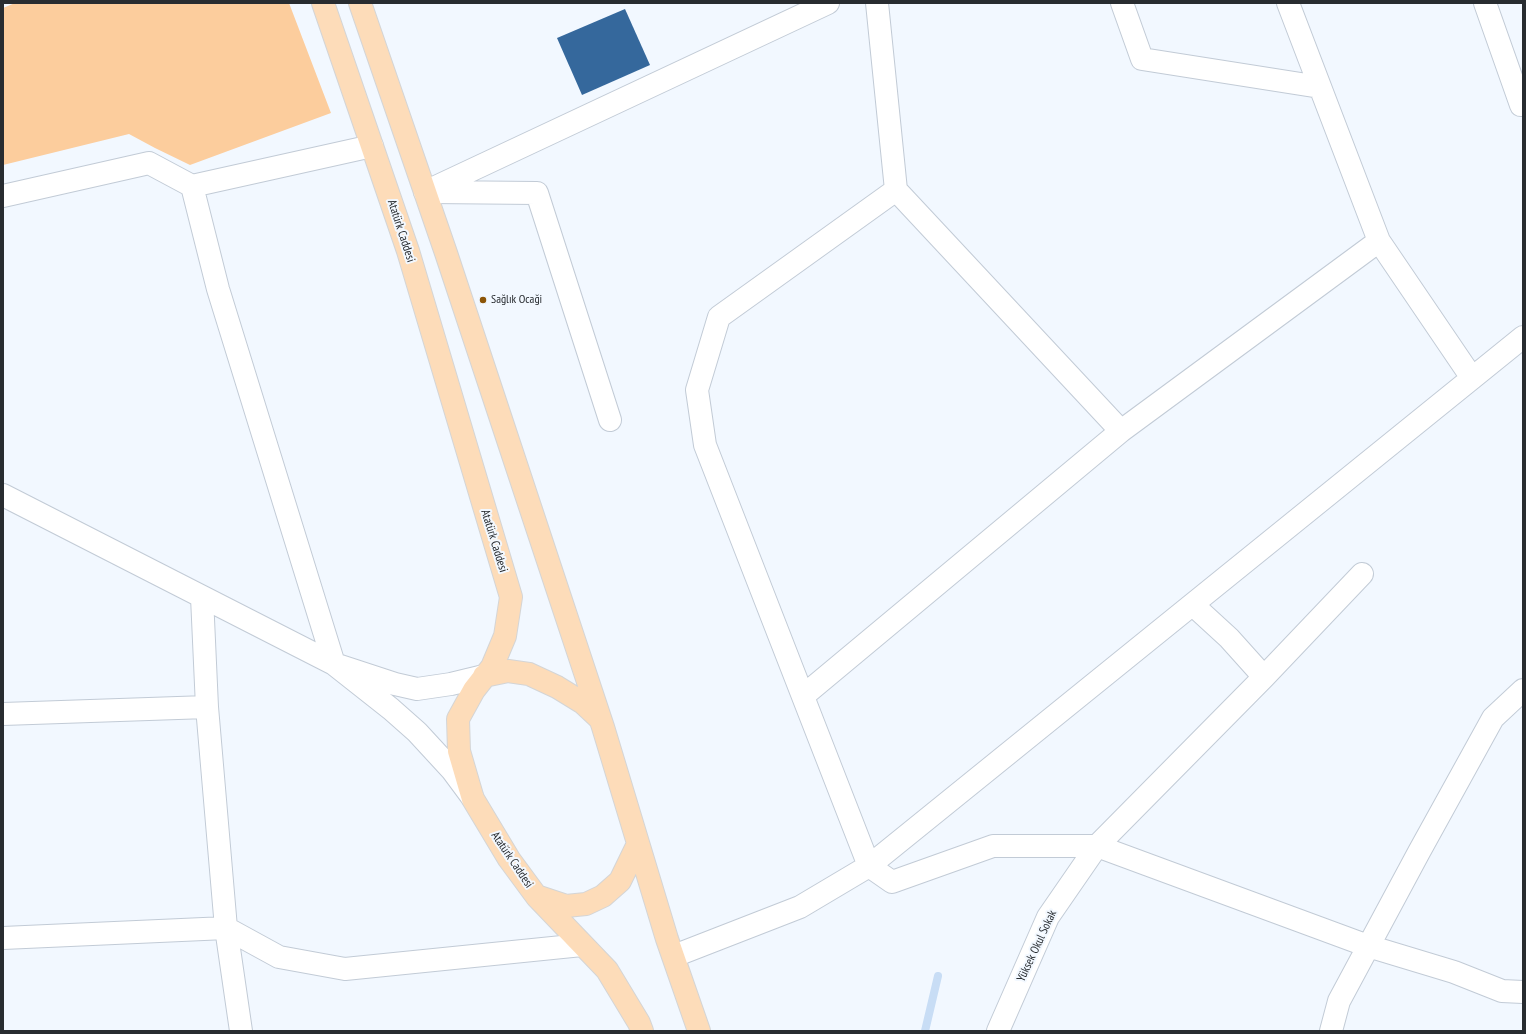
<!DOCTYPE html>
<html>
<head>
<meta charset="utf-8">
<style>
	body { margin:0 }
	#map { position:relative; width:1526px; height:1034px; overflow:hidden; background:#f2f8ff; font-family:"PT Sans Narrow",sans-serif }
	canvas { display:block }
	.frame { position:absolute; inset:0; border:4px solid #282c30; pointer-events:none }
</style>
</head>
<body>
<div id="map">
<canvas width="1526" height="1034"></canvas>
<div class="frame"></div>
</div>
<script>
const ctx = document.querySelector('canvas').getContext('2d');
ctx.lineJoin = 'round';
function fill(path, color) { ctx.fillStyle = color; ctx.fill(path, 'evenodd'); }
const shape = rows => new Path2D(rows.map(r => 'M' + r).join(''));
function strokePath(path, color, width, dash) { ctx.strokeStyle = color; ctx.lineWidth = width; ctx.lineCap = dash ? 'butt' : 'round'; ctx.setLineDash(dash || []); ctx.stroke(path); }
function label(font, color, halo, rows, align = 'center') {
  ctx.font = font + ' "PT Sans Narrow",sans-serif'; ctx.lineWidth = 4; ctx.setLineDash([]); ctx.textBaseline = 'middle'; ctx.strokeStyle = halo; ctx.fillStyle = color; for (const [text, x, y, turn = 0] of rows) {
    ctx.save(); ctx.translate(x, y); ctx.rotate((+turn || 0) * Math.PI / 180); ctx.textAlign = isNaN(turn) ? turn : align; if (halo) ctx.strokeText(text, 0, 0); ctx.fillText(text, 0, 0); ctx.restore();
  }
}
const green = shape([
	[15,3,289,3,331,113,190,165,155,148,129,134,3,165,3,8]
]);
const stream = shape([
	[925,1031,938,976]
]);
const building = shape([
	[625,9,650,65,582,95,557,38]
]);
const minor = shape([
	[877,3,896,190,1121,431],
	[1122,3,1142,59,1320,87],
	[1288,3,1379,241,1472,378],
	[1485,3,1521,105,1523,105],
	[192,186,218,289,334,664,391,709,417,732,452,770,472,797],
	[896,190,719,317,697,390,705,445,869,866,892,882,993,846,1097,846,1368,946,1454,972,1502,991,1523,992],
	[425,192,828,3],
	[430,192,537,193,610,420],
	[3,196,149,163,192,186,372,146],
	[3,495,334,664,395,684,417,689,451,684,484,676],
	[202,597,207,707,226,928,241,1031],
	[1193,605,1229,638,1264,677],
	[803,696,1121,431,1379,241],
	[3,714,207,707],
	[3,938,226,928,279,957,345,969,582,945],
	[674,956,800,907,869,866,1523,337],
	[998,1031,1048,917,1097,846,1264,677,1362,574],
	[1331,1031,1339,1001,1419,852,1493,718,1523,690]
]);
const major = shape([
	[323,3,408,251,511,597,505,636,492,667,474,690,458,719,459,751,473,799,509,859,537,897,607,970,639,1023,642,1031],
	[360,3,446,253,603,727,667,939,699,1031],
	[484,676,508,671,529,674,557,687,583,703,599,718],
	[539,897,566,906,586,904,603,896,620,881,638,844]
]);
const markers = [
	[483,300,4,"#8c5507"]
];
const streetNames = [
	["Atatürk Caddesi",401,231,72],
	["Atatürk Caddesi",494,541,73],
	["Atatürk Caddesi",512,860,56],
	["Yüksek Okul Sokak",1037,946,-65]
];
const poiNames = [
	["Sağlık Ocaği",491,300]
];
fill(green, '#fccd9d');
strokePath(stream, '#c8ddf5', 8);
fill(building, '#35689c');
strokePath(minor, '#c2cbd6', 24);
strokePath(major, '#d4d5d6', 24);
strokePath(minor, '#fff', 22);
strokePath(major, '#fddcb9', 22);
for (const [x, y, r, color] of markers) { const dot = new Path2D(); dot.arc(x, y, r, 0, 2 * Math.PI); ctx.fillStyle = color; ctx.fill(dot); strokePath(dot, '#f2f8ff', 1.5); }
label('12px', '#282c30', '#f2f8ff', streetNames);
label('12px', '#282c30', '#f2f8ff', poiNames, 'left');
</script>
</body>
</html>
